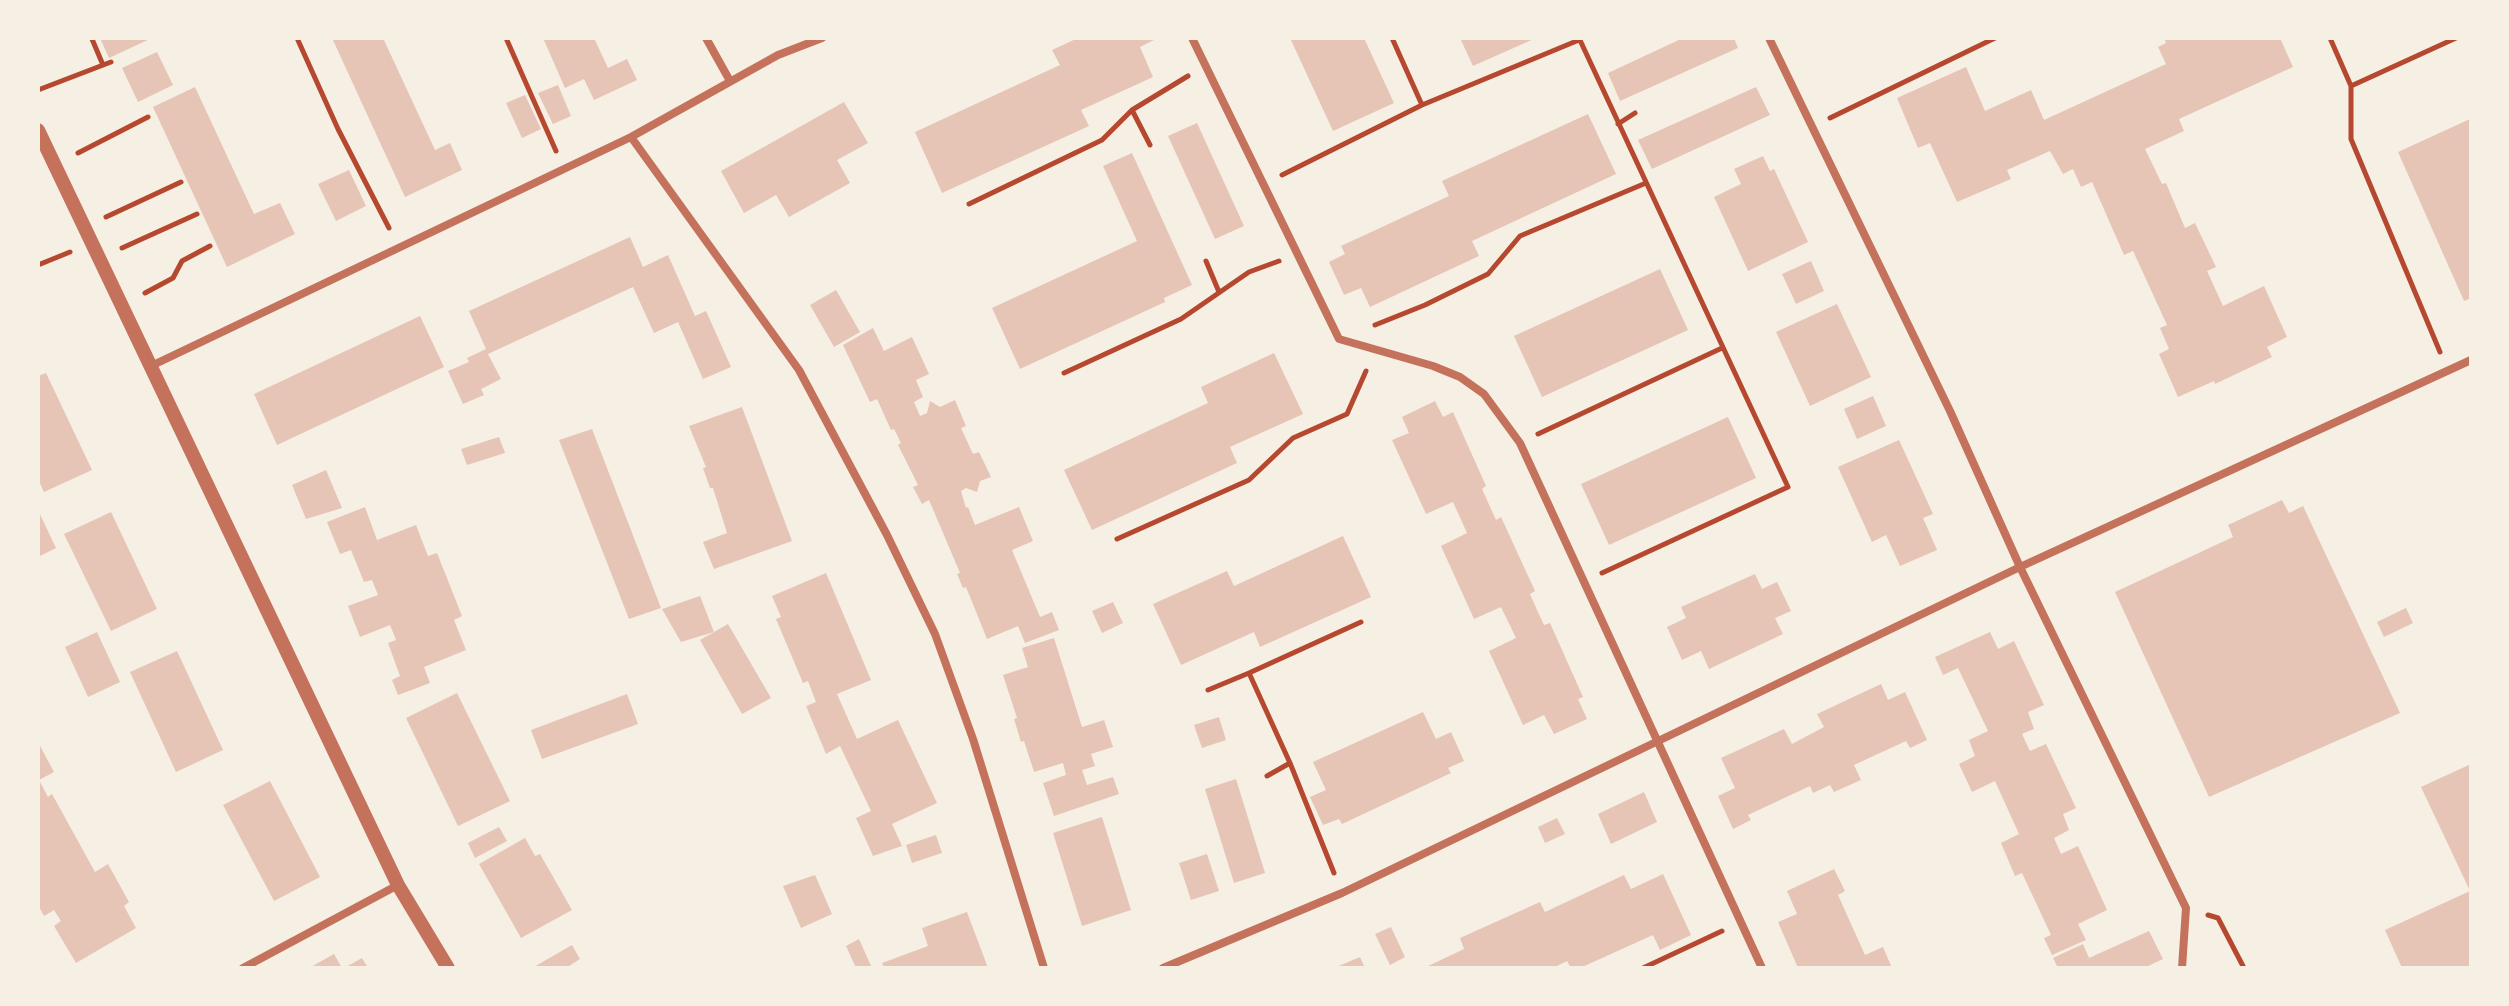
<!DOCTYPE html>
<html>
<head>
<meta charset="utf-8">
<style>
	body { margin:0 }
	#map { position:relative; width:2509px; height:1006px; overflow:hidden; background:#f6efe4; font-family:Spectral,serif }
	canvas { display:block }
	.frame { position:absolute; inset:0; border:40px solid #f6efe4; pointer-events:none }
</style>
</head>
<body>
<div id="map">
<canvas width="2509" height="1006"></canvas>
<div class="frame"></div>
</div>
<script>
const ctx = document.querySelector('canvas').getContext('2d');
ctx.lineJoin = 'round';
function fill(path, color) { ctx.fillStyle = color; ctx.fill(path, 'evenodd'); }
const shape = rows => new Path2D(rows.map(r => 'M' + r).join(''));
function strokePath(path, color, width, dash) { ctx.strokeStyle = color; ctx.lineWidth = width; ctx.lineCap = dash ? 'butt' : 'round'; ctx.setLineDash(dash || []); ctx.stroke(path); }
const building = shape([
	[100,38,152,38,109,58],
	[332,38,383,38,435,150,450,143,462,170,405,197],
	[543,38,594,38,608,68,627,59,637,80,594,100,584,79,565,88],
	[1078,38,1158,38,1140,47,1153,77,1081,110,1089,126,942,193,915,132,1060,65,1052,50],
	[1290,38,1364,38,1394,103,1333,131],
	[1460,38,1536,38,1473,66],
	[1683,38,1734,38,1738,48,1620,101,1608,73],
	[2164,38,2280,38,2293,67,2179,119,2184,131,2145,149,2162,184,2166,183,2185,228,2195,223,2216,267,2207,271,2223,306,2264,286,2287,337,2267,347,2272,357,2215,384,2214,381,2178,397,2159,354,2169,349,2160,328,2167,325,2133,251,2124,255,2092,182,2081,187,2073,169,2063,174,2050,151,2007,170,2011,179,1957,202,1930,143,1918,148,1897,98,1966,67,1985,111,2031,90,2044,120,2166,64,2158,47,2166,43],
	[157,52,173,85,138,102,122,68],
	[558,85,571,116,553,124,538,93],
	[195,87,254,214,280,203,295,234,227,267,153,107],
	[1756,87,1770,115,1652,169,1638,140],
	[525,95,541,129,522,138,506,103],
	[844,102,868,143,837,160,850,183,789,217,776,195,744,213,721,171],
	[1588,114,1616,174,1472,241,1479,256,1370,307,1361,288,1344,295,1329,262,1345,254,1341,246,1449,196,1442,181],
	[2470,119,2471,298,2464,301,2398,152],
	[1197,123,1244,226,1215,239,1168,136],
	[1132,153,1192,285,1164,298,1165,302,1020,369,992,308,1137,241,1103,166],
	[1763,156,1770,171,1774,169,1808,242,1748,271,1714,197,1741,184,1734,169],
	[349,170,366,206,336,221,318,184],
	[630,237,643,267,668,255,695,316,706,311,731,367,703,379,678,322,654,333,633,287,488,354,501,379,481,389,484,395,463,404,448,371,469,362,467,358,486,349,469,311],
	[1811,261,1824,291,1796,304,1782,274],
	[1660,269,1688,330,1542,397,1514,336],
	[836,290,860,332,834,347,810,305],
	[1837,304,1871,377,1810,406,1776,332],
	[420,316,444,367,277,445,254,394],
	[873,328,884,351,912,337,929,374,916,380,923,397,914,402,920,416,927,413,930,401,940,407,955,400,966,426,961,428,973,454,979,452,991,477,980,481,977,492,966,488,961,491,966,508,968,507,975,525,1019,507,1033,541,1012,550,1040,617,1052,612,1059,630,1025,643,1018,626,987,639,966,587,963,588,957,574,960,573,929,500,922,504,913,487,918,485,898,445,901,443,894,429,891,430,877,399,870,402,843,345],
	[1274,353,1303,414,1230,447,1237,463,1092,530,1064,470,1208,403,1201,387],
	[46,373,92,470,44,492,38,479,38,376],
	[1873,396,1886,426,1857,439,1844,409],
	[1435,401,1443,417,1453,412,1486,486,1482,489,1496,520,1501,517,1535,591,1530,594,1537,610,1544,625,1550,623,1583,697,1578,699,1587,719,1554,734,1544,715,1523,725,1489,651,1516,638,1501,607,1474,619,1441,546,1467,533,1453,502,1426,514,1392,440,1409,433,1402,417],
	[742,407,792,541,714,569,703,542,727,533,713,488,710,488,703,468,706,467,689,426],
	[1728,417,1756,478,1609,545,1581,484],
	[592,429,661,608,629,619,559,440],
	[499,437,505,453,467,465,461,449],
	[1899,440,1933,514,1923,518,1937,550,1900,566,1886,535,1872,542,1838,467],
	[326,470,342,508,306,519,292,485],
	[2282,500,2289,513,2303,506,2400,713,2209,797,2115,592,2233,537,2228,525],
	[365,507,377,540,416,525,428,556,437,553,462,616,454,620,466,650,424,667,430,683,398,695,392,680,400,676,388,643,396,640,390,625,360,637,348,606,378,595,372,580,364,582,351,550,340,554,327,522],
	[38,510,56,548,38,557],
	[111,512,157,609,111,631,64,534],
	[1343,536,1371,597,1260,647,1254,632,1181,665,1153,604,1227,571,1234,586],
	[826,573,871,680,837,694,857,739,898,720,937,803,892,824,902,846,873,856,856,818,871,811,840,746,826,754,806,706,816,702,808,681,803,683,776,619,781,617,772,596],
	[1755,574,1762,589,1777,582,1791,611,1775,618,1783,634,1709,669,1701,651,1682,660,1667,627,1686,618,1681,607],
	[700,596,714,632,681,642,662,609],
	[1113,602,1123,623,1102,633,1092,611],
	[2406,608,2413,623,2384,637,2377,622],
	[728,624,771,698,742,714,700,640],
	[97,632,120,682,88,697,65,647],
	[1990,632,1998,649,2014,641,2044,705,2028,712,2034,729,2022,734,2030,751,2046,744,2076,808,2063,814,2069,830,2054,838,2061,854,2078,846,2107,910,2078,924,2086,940,2052,955,2044,938,2051,935,2022,873,2015,876,2001,843,2019,834,1995,781,1972,792,1959,764,1975,756,1969,740,1988,731,1958,668,1943,675,1935,657],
	[1054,638,1082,727,1104,720,1113,747,1091,754,1095,766,1082,770,1087,785,1113,777,1119,794,1054,816,1043,783,1066,775,1063,763,1034,772,1024,741,1021,742,1014,719,1017,718,1003,675,1028,667,1022,648],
	[177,651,223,750,176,772,130,672],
	[1881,684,1888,700,1905,692,1927,740,1910,748,1906,741,1854,765,1861,780,1834,792,1830,785,1813,793,1810,786,1748,815,1751,820,1733,829,1718,796,1735,788,1721,758,1784,729,1792,744,1824,727,1817,714],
	[457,693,510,801,458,826,406,718],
	[627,694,638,724,542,759,531,730],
	[1423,712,1436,739,1451,732,1464,761,1448,768,1451,773,1342,824,1339,819,1323,825,1310,797,1326,790,1313,762],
	[1219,717,1226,740,1202,748,1194,725],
	[38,742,54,772,39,780,48,797,52,794,95,872,108,864,129,902,124,906,136,928,76,963,54,926,61,921,54,910,44,916,38,905],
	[2471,764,2471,968,2402,968,2385,930,2470,891,2421,787],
	[1236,779,1265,873,1234,883,1205,789],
	[270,781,320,877,274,901,223,805],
	[1644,792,1657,822,1611,844,1598,814],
	[1102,817,1131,910,1082,926,1053,833],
	[1557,818,1565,834,1545,843,1538,827],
	[499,827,507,841,475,858,468,843],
	[936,835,942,853,912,863,906,845],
	[525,838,535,856,540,854,572,910,521,938,479,864],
	[1207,854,1219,891,1191,900,1179,863],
	[1834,869,1845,891,1838,895,1865,955,1883,947,1892,968,1798,968,1778,922,1797,914,1787,891],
	[1663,874,1691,935,1660,950,1653,935,1580,968,1571,968,1567,961,1553,968,1424,968,1464,949,1460,938,1540,902,1545,912,1624,875,1631,889],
	[815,875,832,914,801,928,783,886],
	[967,912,988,968,884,968,882,963,928,946,922,928],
	[1391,927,1405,957,1390,965,1375,934],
	[2149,931,2163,959,2144,968,2058,968,2053,958,2083,944,2089,958],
	[859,939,872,968,856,968,846,946],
	[572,945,580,959,566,968,532,968],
	[334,954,342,968,309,968],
	[1360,957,1365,968,1334,968],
	[362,958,368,968,344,968]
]);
const path = shape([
	[297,38,338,129,389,228],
	[506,38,556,151],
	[1392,38,1422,105],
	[1579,38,1788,487,1602,573],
	[2330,38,2351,86,2351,139,2440,352],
	[92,39,103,65],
	[2351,86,2456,38],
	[38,90,111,62],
	[1132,110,1150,145],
	[1830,118,1995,38],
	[1618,124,1635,113],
	[78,153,148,117],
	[1282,175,1422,105,1579,40],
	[969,204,1102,140,1132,110,1188,76],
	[106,217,181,182],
	[122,248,197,214],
	[1206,261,1219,292],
	[38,265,70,252],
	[145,293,173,278,182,261,210,246],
	[1375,325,1425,305,1488,274,1520,236,1646,183],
	[1064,373,1181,319,1249,272,1279,261],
	[1538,434,1722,348],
	[1117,539,1249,480,1293,438,1347,414,1366,371],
	[1208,690,1249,673],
	[1267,776,1290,763],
	[1334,873,1290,763,1249,673,1361,622],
	[2208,915,2218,918,2244,968],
	[1643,968,1722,931]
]);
const minor = shape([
	[706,38,730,81],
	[1192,38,1339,339,1433,366,1460,377,1484,394,1520,443,1762,968],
	[1769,38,1950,411,2020,567,2186,908,2182,968],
	[631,137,799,370,887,535,935,634,973,739,1044,968],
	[151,366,631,137,778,55,822,38],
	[243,968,398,885],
	[1163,968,1342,893,2020,567,2471,360]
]);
const tertiary = shape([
	[38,130,398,885,448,968]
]);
fill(building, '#e6c5b7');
strokePath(path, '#b5482f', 5);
strokePath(minor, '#c5725c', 8);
strokePath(tertiary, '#c5725c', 14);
</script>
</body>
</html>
